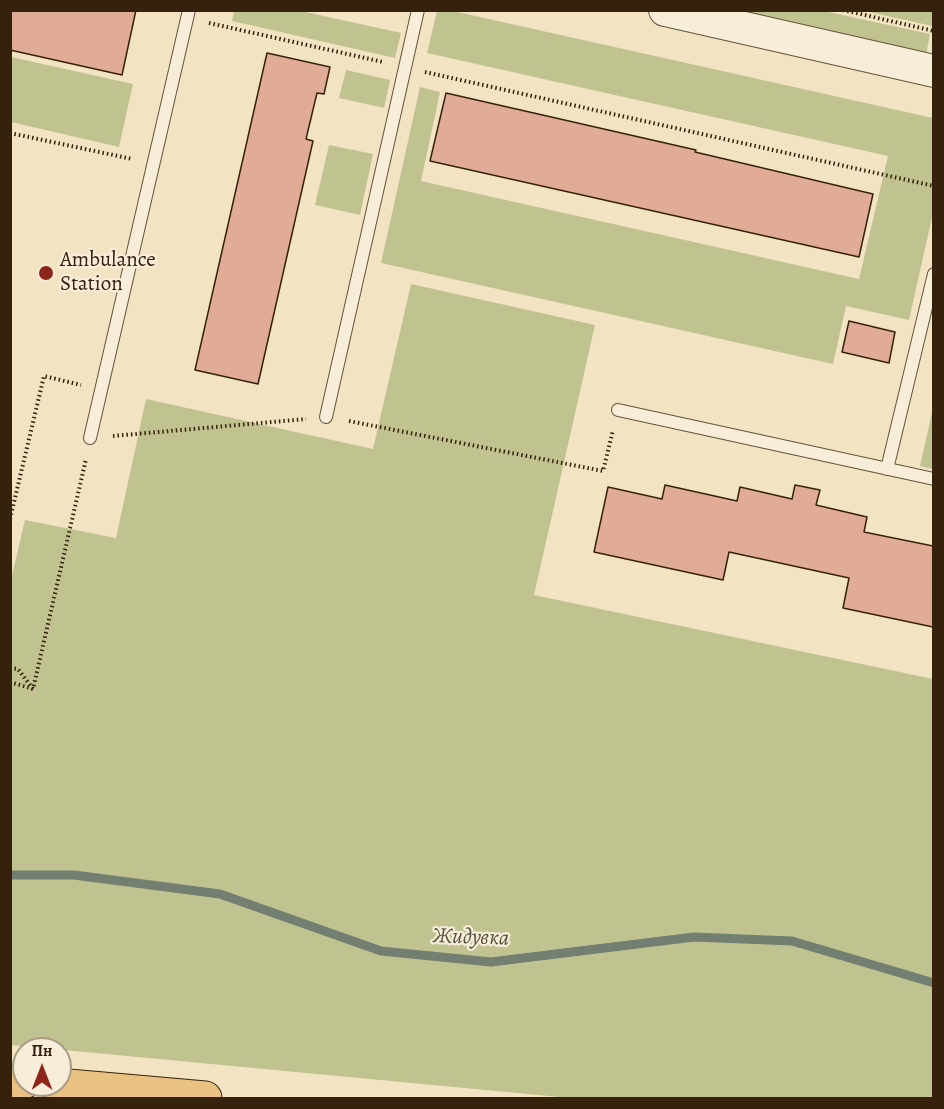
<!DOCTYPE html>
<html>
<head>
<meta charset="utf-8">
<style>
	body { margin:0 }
	#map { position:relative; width:944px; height:1109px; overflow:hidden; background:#f2e4c3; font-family:Alegreya,serif }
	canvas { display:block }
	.frame { position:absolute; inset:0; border:12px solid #36220c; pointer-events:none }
	.north { position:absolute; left:12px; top:1037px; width:60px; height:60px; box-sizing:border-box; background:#f7edd8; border:2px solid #aa9c86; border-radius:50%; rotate:0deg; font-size:16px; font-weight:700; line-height:24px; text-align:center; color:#36220c }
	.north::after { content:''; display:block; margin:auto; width:21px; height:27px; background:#8f2418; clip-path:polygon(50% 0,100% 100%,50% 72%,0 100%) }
</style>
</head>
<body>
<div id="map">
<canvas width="944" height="1109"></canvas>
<div class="frame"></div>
<div class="north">Пн</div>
</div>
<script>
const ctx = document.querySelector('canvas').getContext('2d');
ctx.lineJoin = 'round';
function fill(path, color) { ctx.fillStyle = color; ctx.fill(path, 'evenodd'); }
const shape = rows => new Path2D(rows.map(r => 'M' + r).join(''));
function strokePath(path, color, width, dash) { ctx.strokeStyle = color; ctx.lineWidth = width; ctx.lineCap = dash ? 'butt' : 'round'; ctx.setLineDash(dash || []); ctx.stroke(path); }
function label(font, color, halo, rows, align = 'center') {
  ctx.font = font + ' Alegreya,serif'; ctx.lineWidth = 4.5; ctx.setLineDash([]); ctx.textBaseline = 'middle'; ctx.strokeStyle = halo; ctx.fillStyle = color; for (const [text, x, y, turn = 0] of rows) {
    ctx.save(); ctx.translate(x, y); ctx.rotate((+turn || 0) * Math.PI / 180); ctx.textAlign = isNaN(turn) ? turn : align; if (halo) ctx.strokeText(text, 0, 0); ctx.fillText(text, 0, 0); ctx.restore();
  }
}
const green = shape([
	[234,11,301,11,401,33,395,58,232,21],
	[437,11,453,11,933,118,933,213,909,320,846,306,833,364,381,263,420,87,440,92,421,181,859,279,888,156,427,53],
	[734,11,824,11,930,34,926,55],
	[864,11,933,11,933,18,932,26],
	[11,57,133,84,119,147,11,122],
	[346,70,390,80,384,108,339,98],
	[329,145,373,154,360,215,315,205],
	[411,284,595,325,534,595,933,679,933,1098,570,1098,11,1045,10,584,25,520,116,538,146,399,373,449],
	[933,408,933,469,920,466]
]);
const stream = shape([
	[10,875,74,875,220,894,381,951,491,962,694,937,792,941,934,983]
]);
const building = shape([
	[10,10,136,10,122,75,10,50,10,10],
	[267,53,330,67,324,94,317,93,306,139,313,141,258,384,195,370,267,53],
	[446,93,696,150,695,152,873,194,859,257,430,161,446,93],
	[849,321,895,332,889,363,842,352,849,321],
	[665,485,737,501,740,487,792,499,795,485,820,490,816,505,867,517,864,532,933,546,933,627,843,608,849,578,729,552,723,580,594,552,608,487,662,499,665,485]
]);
const path = shape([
	[843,10,934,31],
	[209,23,383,62],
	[425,72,934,186],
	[10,133,132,159],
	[349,421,603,471,613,430],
	[113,436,306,419],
	[10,519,44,376,81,385],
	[10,668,18,669,33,689],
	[10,682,33,689,86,459]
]);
const service = shape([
	[618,410,934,479],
	[326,417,418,10],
	[90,438,189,10],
	[887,469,934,274]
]);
const tertiary = shape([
	[665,10,934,71]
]);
const primary = shape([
	[10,1081,24,1082],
	[57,1085,205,1098]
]);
const markers = [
	[46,273,8,"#8f2418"]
];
const poiNames = [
	["Ambulance",60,261],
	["Station",60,285]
];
const waterNames = [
	["Жидувка",471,938,2]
];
fill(green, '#c0c290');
strokePath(stream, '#738071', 9);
fill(building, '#e0ab97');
strokePath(building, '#36220c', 1.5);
strokePath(service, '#65523a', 14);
strokePath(tertiary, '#65523a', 34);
strokePath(primary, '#36220c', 35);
strokePath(path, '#36220c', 4, [1.5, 3]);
strokePath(service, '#f7edd8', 12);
strokePath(tertiary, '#f7edd8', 32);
strokePath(primary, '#e9c282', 33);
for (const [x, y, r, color] of markers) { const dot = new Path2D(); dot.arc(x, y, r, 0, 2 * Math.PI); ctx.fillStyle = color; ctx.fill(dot); strokePath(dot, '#f7edd8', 2); }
label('21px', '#36220c', '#f7edd8', poiNames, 'left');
label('italic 22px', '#54513e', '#f7edd8', waterNames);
</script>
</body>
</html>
